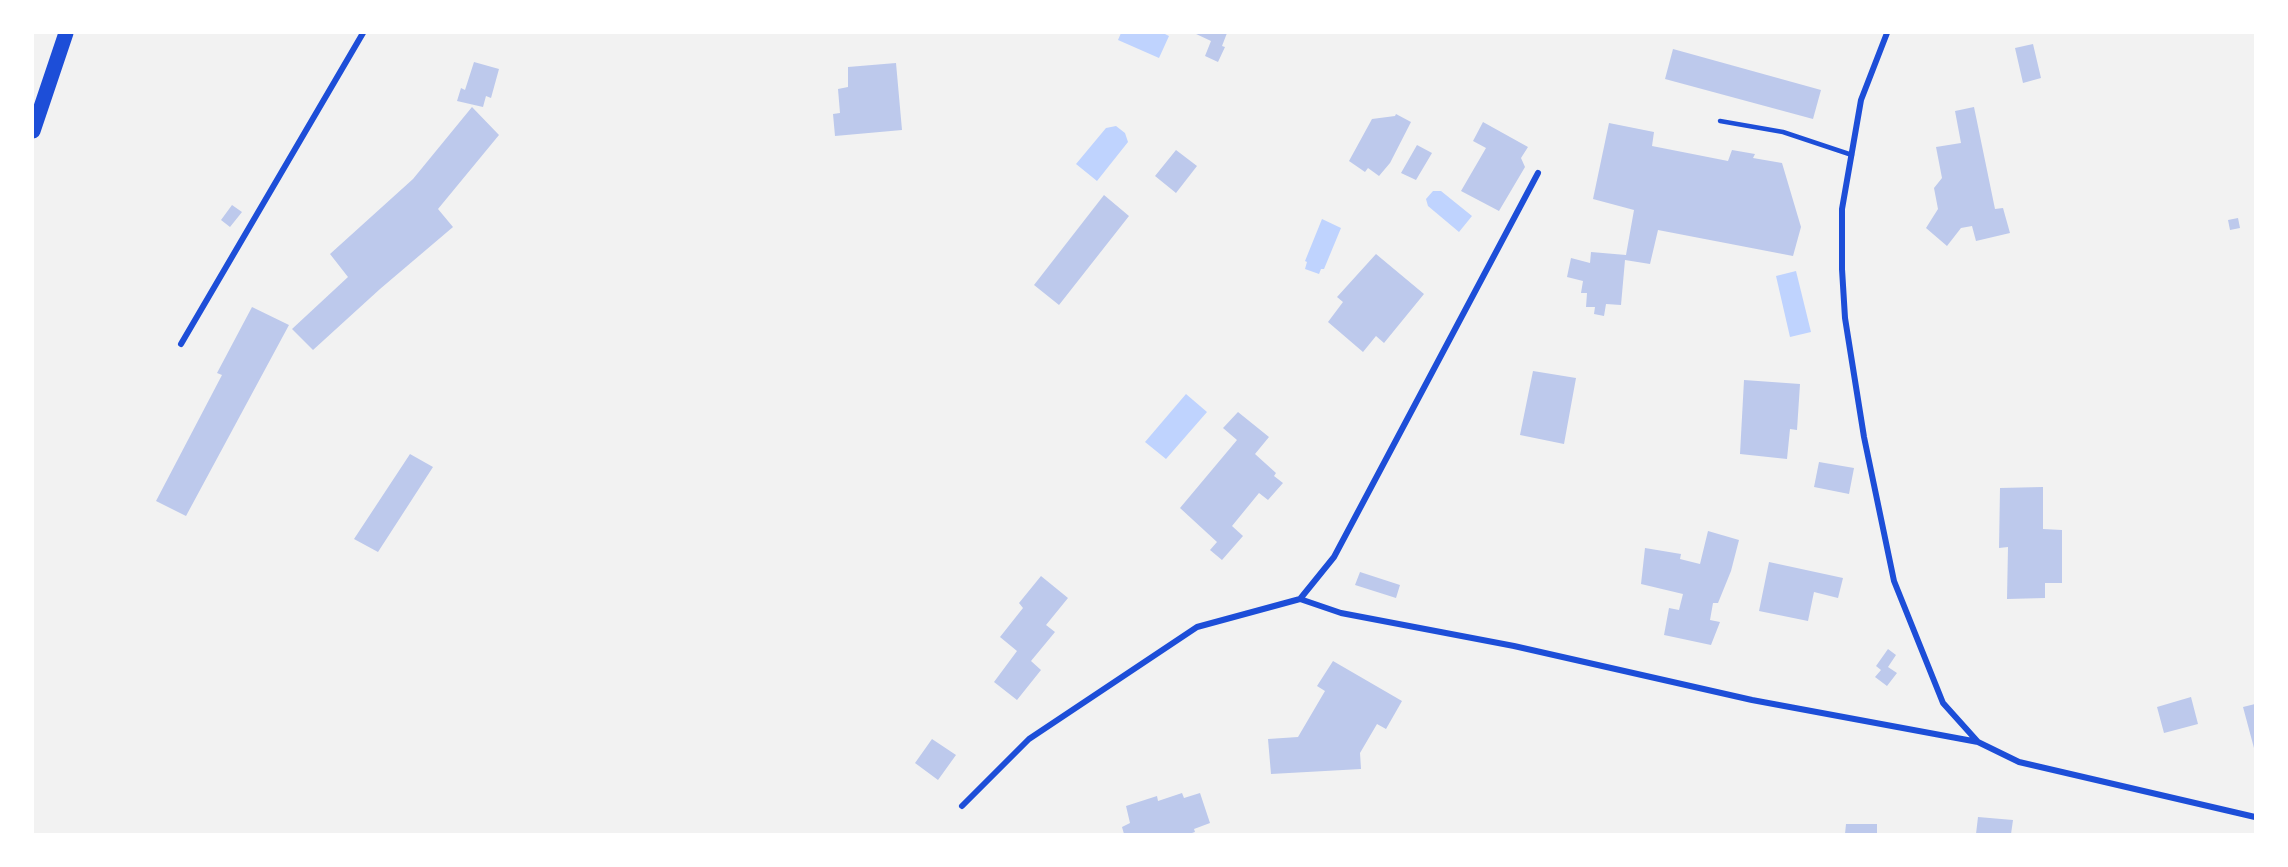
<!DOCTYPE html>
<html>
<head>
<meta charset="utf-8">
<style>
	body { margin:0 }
	#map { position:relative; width:2288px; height:867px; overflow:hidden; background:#f2f2f2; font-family:Rubik,sans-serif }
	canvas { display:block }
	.frame { position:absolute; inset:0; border:34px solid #fff; pointer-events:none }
</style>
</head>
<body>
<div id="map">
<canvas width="2288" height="867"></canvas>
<div class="frame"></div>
</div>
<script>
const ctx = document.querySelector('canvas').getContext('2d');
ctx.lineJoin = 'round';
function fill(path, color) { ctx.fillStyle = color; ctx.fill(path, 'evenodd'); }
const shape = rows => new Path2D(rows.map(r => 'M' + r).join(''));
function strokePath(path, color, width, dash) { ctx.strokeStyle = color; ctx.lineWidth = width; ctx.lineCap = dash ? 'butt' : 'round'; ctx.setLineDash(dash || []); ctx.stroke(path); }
const water = shape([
	[1121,33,1163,33,1169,36,1159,58,1118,40],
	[1116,126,1125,133,1128,142,1097,181,1076,164,1106,128],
	[1433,191,1441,191,1472,216,1459,232,1428,206,1426,199],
	[1322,219,1341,228,1324,269,1321,269,1319,274,1305,269,1307,262,1305,261],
	[1796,271,1811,332,1790,337,1776,276],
	[1186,394,1207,412,1166,459,1145,442]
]);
const building = shape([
	[1194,33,1227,33,1222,46,1225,47,1218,62,1205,56,1211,41],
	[2033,44,2041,78,2023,83,2015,48],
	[1673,49,1821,90,1813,119,1665,79],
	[474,62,499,69,491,98,486,96,483,107,457,101,461,88,465,90],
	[896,63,902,130,835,136,833,114,840,113,838,89,848,87,848,67],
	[472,107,499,135,438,209,453,227,380,289,313,350,292,329,348,277,330,254,413,179],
	[1974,107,1995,209,2003,208,2010,233,1976,241,1972,226,1961,228,1947,246,1926,228,1938,209,1934,188,1942,178,1936,147,1961,143,1955,111],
	[1396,114,1411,122,1390,163,1379,176,1368,168,1365,172,1349,161,1372,119,1395,116],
	[1483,122,1528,147,1521,158,1525,167,1499,211,1461,191,1486,148,1473,141],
	[1609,123,1654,132,1652,146,1728,161,1732,150,1755,154,1753,158,1782,163,1801,227,1793,256,1658,230,1650,264,1625,260,1621,305,1606,304,1604,316,1594,314,1595,307,1586,307,1587,293,1581,293,1583,281,1567,277,1571,258,1590,263,1591,252,1626,255,1634,210,1593,199],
	[1417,145,1432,153,1416,180,1401,173],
	[1176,150,1197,166,1176,193,1155,176],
	[1104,195,1129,216,1059,305,1034,285],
	[232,205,242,212,230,227,221,220],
	[2238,218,2240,228,2230,230,2228,220],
	[1376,254,1424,294,1384,343,1376,336,1363,352,1328,322,1343,302,1337,297],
	[252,307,289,325,186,516,156,501,222,375,217,373],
	[1533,371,1576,378,1564,444,1520,435],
	[1744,380,1800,384,1797,430,1790,429,1787,459,1740,454],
	[1238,412,1269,437,1255,454,1276,473,1274,476,1283,483,1268,500,1259,493,1232,526,1243,536,1222,560,1210,550,1217,542,1180,508,1237,440,1223,428],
	[410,454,433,467,378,552,354,539],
	[1819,462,1854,468,1849,494,1814,487],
	[2043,487,2043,529,2062,530,2062,583,2045,583,2045,598,2007,599,2008,547,1999,548,2000,488],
	[1708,531,1739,540,1731,571,1718,603,1713,603,1710,620,1720,622,1711,645,1664,635,1669,608,1679,610,1683,594,1641,584,1645,548,1681,554,1680,559,1700,564],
	[1769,562,1843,578,1838,598,1814,592,1808,621,1759,611],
	[1360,572,1400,585,1396,598,1355,585],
	[1041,576,1068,598,1046,625,1055,632,1031,661,1041,670,1017,700,994,682,1017,651,1000,637,1023,608,1019,603],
	[1888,649,1896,655,1888,667,1897,673,1887,686,1875,677,1881,670,1876,666],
	[1333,661,1402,701,1386,729,1377,724,1360,753,1361,769,1271,774,1268,739,1298,737,1325,691,1317,686],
	[2191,697,2198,724,2164,733,2157,707],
	[2255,704,2255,748,2254,748,2243,707],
	[932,739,956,755,938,780,915,763],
	[1182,793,1184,798,1200,793,1210,823,1194,829,1195,832,1189,834,1124,834,1122,827,1130,823,1126,806,1157,796,1158,801],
	[1978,817,2013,820,2011,834,1976,834],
	[1846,824,1877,824,1877,834,1845,834]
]);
const service = shape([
	[1720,121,1783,132,1852,155]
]);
const minor = shape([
	[1887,33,1861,100,1842,209,1842,269,1845,318,1864,437,1894,581,1943,703,1978,742,2019,762,2255,817],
	[181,344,363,33],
	[1300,599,1334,557,1538,173],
	[962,806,1029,739,1197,627,1300,599,1341,613,1514,646,1752,700,1978,742]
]);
const primary = shape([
	[33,131,66,33]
]);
fill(water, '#bfd3fe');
fill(building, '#bdc9ec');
strokePath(service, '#1d4ed8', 4.5);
strokePath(minor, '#1d4ed8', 6);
strokePath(primary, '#1d4ed8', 15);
</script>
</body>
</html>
